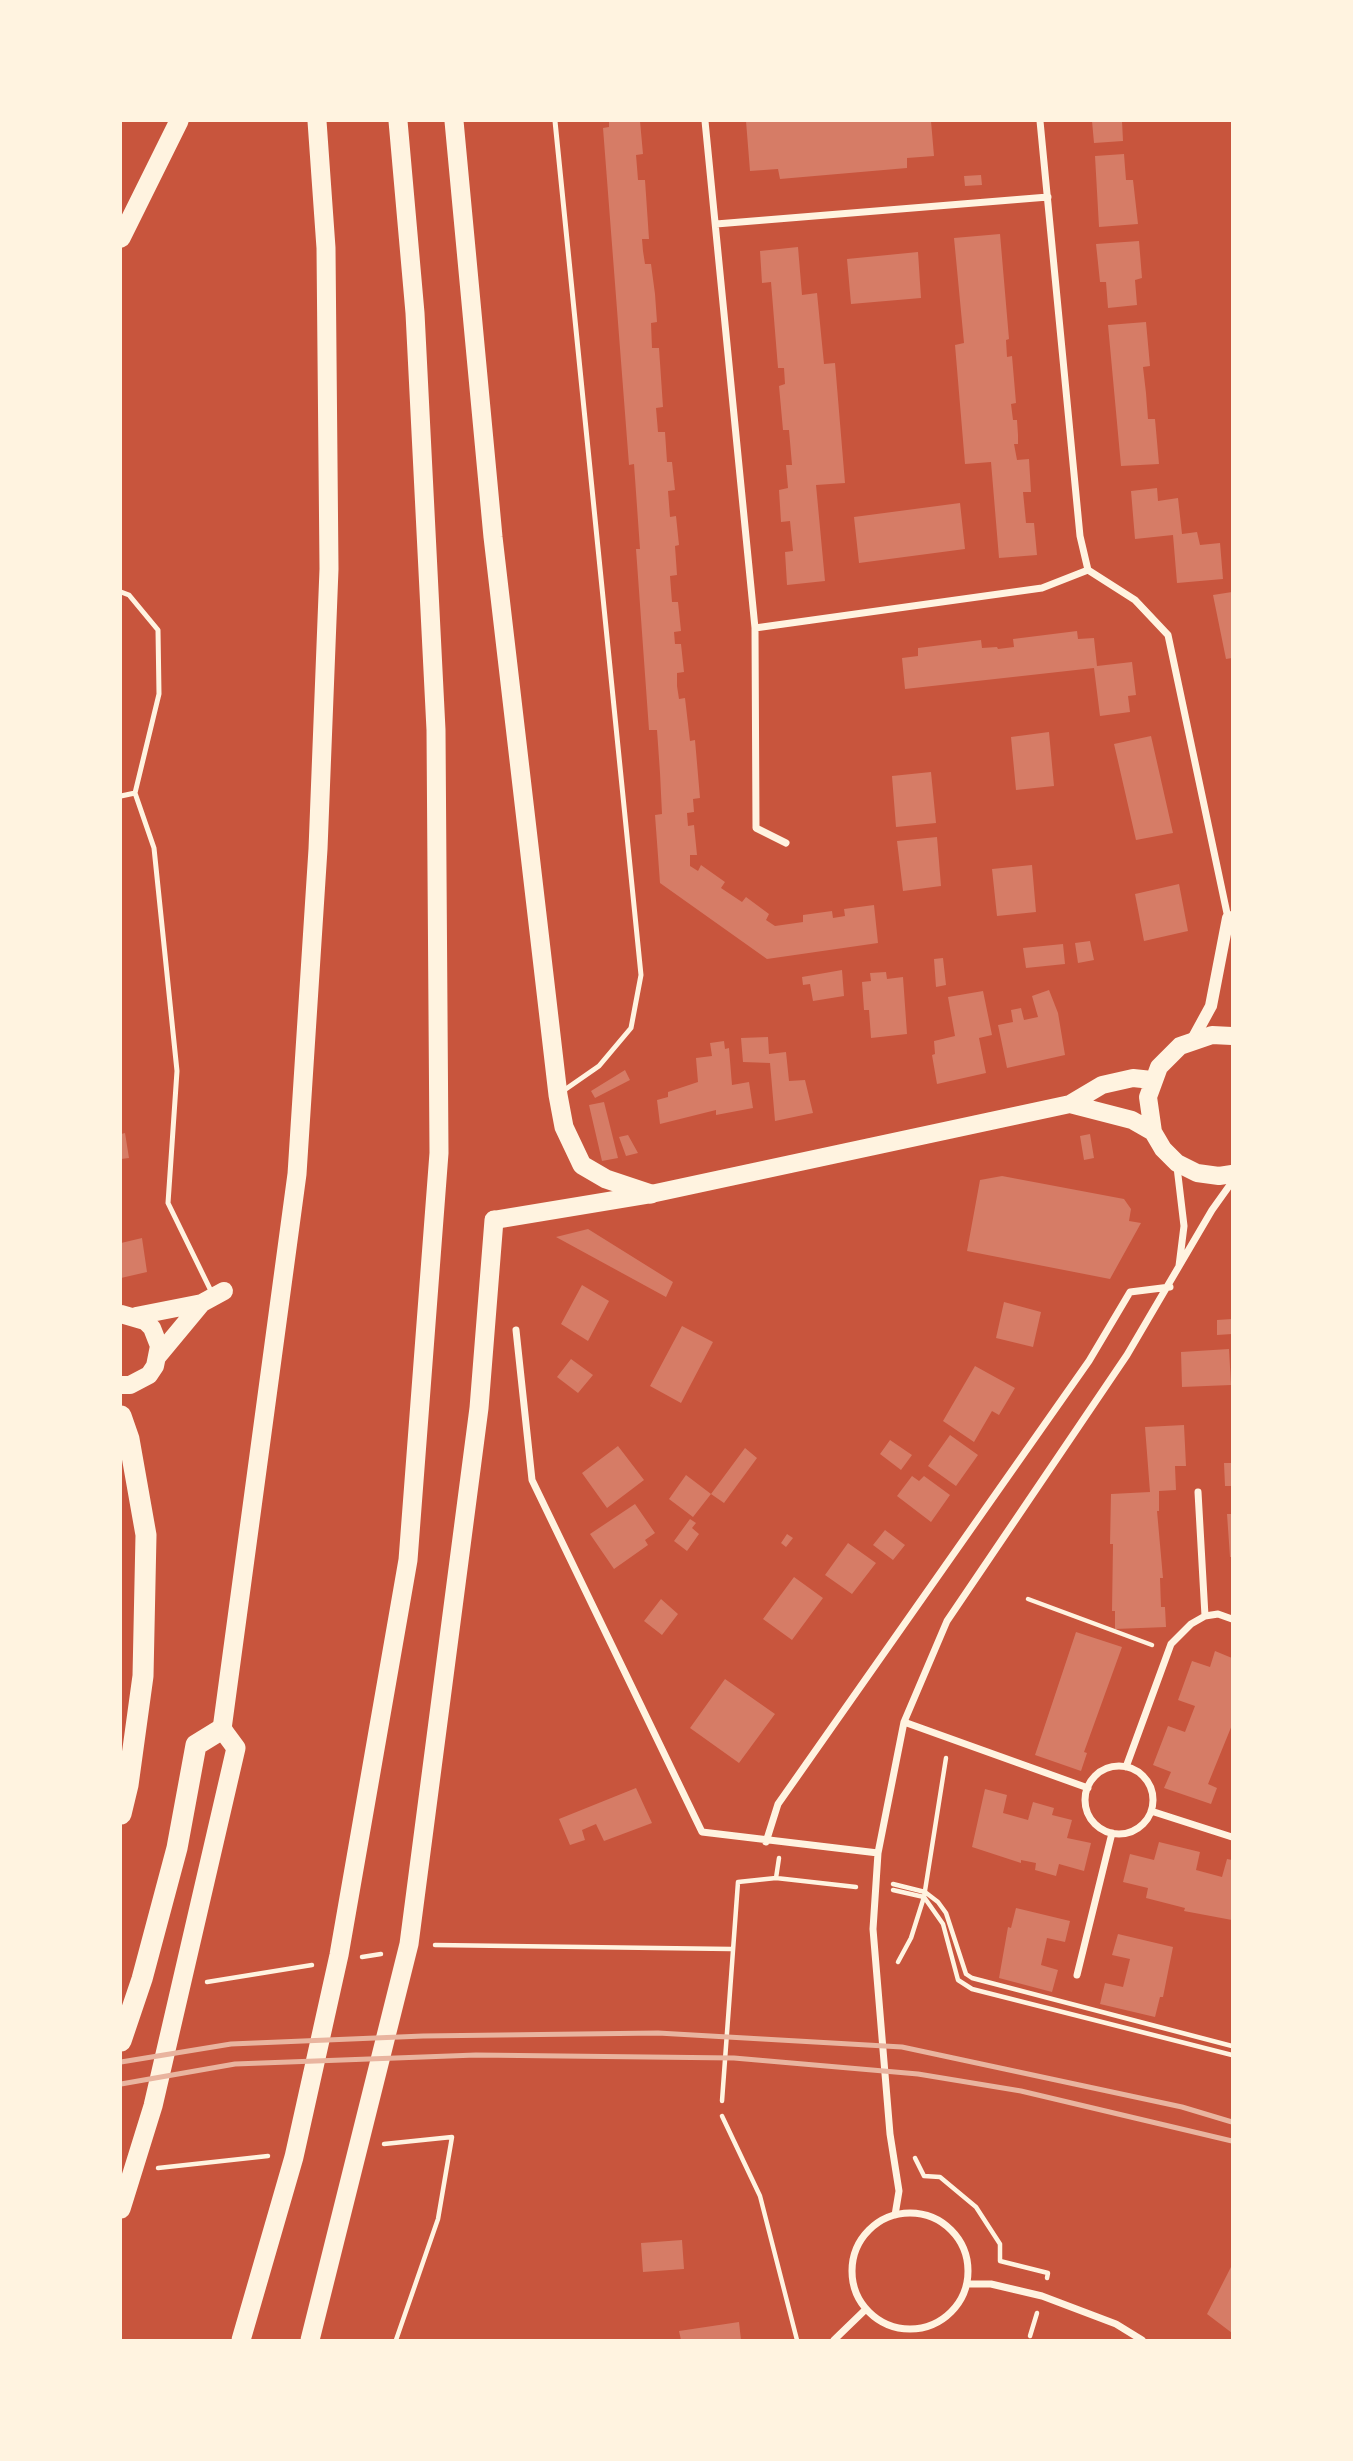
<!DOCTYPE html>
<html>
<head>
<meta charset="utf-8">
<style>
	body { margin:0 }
	#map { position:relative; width:1353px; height:2461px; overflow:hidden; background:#c8553d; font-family:Arial,sans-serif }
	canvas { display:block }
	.frame { position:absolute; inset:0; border:122px solid #fff3e0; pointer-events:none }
</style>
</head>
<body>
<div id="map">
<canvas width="1353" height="2461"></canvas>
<div class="frame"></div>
</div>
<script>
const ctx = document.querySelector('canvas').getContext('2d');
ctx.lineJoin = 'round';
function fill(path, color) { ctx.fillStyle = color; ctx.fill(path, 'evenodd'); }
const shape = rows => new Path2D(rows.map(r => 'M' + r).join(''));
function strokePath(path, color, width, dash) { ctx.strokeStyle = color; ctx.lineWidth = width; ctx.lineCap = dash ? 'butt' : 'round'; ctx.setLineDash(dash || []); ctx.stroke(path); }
const building = shape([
	[609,121,640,121,643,154,636,155,637,167,638,180,645,180,649,239,642,239,643,251,645,264,651,264,655,294,657,322,651,323,652,348,659,348,663,407,656,408,658,432,665,432,667,462,672,462,675,490,668,491,670,517,676,516,679,545,675,546,677,575,670,576,672,602,678,602,681,631,674,632,675,644,681,644,684,672,677,673,677,686,679,699,685,698,690,741,695,740,700,798,693,799,694,812,687,813,688,826,694,825,697,855,690,855,690,866,698,871,701,865,725,882,721,888,742,902,746,897,769,914,766,920,775,926,803,922,803,915,832,911,833,918,845,916,844,909,874,905,878,943,767,959,660,883,655,815,662,814,660,773,657,730,649,730,636,549,640,549,634,464,629,465,603,128,609,127],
	[746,121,931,121,934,156,907,158,907,168,780,179,778,169,750,171],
	[1092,121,1122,121,1123,141,1094,143],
	[1124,154,1126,180,1133,180,1138,224,1099,227,1095,156],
	[981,175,982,185,965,186,964,176],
	[1000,234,1009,339,1006,340,1007,357,1012,356,1016,403,1011,404,1013,420,1017,420,1018,435,1018,444,1014,444,1017,460,1029,459,1031,492,1023,492,1026,523,1034,523,1037,555,999,558,991,462,965,464,955,345,964,343,954,238],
	[1139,241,1142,278,1135,280,1137,305,1108,308,1106,282,1100,282,1096,244],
	[798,247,802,295,817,293,824,364,835,363,845,483,816,485,825,581,787,585,785,552,793,551,790,521,781,522,779,490,788,488,786,465,792,465,789,430,783,430,779,386,785,384,784,368,778,368,771,282,762,283,760,251],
	[918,252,921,298,851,304,847,259],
	[1146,322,1150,366,1143,367,1146,393,1148,419,1155,419,1159,464,1121,466,1108,325],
	[1157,488,1158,501,1178,498,1182,534,1197,532,1200,545,1220,543,1223,579,1177,583,1173,535,1135,539,1131,491],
	[960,503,965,549,859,563,854,517],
	[1232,592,1232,658,1226,659,1213,595],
	[1077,631,1078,639,1094,638,1097,666,1132,662,1136,695,1128,696,1130,712,1100,716,1094,668,905,689,902,658,918,656,918,648,981,640,982,648,997,647,998,649,1014,647,1013,639],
	[1049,732,1054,786,1016,790,1011,737],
	[1151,736,1173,833,1136,840,1114,744],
	[931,772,936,823,896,827,892,776],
	[937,837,941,886,903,891,897,841],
	[1032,865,1036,912,997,916,992,869],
	[1179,884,1188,931,1144,941,1135,894],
	[1090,941,1094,960,1078,963,1075,943],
	[1063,944,1065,964,1026,968,1023,948],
	[943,958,946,985,936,987,934,959],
	[842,970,844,996,813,1001,810,984,803,985,802,977],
	[886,972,887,979,903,977,907,1034,871,1038,869,1010,864,1010,862,982,871,981,870,973],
	[1049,990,1058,1013,1065,1055,1007,1068,998,1025,1013,1022,1011,1010,1021,1008,1024,1020,1038,1017,1032,996],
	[983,991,992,1035,979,1038,986,1073,937,1084,932,1055,935,1054,934,1041,955,1036,948,997],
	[768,1037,769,1054,786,1052,789,1081,805,1080,813,1113,775,1121,770,1063,743,1062,741,1038],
	[724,1041,725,1049,729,1048,732,1085,749,1082,753,1108,716,1115,716,1110,660,1124,657,1100,668,1097,668,1092,698,1082,696,1058,712,1056,710,1043],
	[625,1070,630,1080,595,1098,591,1091],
	[604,1102,618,1158,602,1161,589,1105],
	[125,1133,129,1158,121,1159,121,1134],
	[1090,1134,1094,1158,1084,1160,1080,1136],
	[628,1135,638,1153,626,1156,619,1137],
	[1002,1176,1124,1199,1131,1209,1129,1221,1141,1223,1110,1279,967,1251,980,1180],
	[588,1229,673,1282,666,1297,556,1237],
	[142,1238,147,1272,121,1278,121,1243],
	[582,1285,609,1301,588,1341,561,1324],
	[1004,1302,1041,1312,1033,1347,996,1338],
	[1232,1319,1232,1334,1217,1335,1217,1320],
	[682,1326,713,1342,681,1403,650,1386],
	[1229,1349,1231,1385,1182,1387,1181,1352],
	[571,1359,593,1375,578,1393,557,1377],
	[975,1366,1015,1388,999,1415,992,1411,974,1442,943,1421],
	[1184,1425,1186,1466,1175,1466,1176,1490,1159,1491,1159,1511,1157,1511,1163,1578,1160,1578,1161,1607,1165,1607,1166,1627,1115,1629,1115,1611,1112,1611,1113,1544,1110,1544,1111,1494,1150,1492,1145,1427],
	[950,1435,978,1455,956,1486,928,1466],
	[890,1440,912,1455,901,1470,880,1454],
	[618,1446,644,1480,607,1508,582,1473],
	[745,1448,757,1458,724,1503,711,1494,693,1517,669,1499,686,1475,711,1494],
	[1224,1463,1232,1463,1232,1486,1225,1486],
	[912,1476,919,1481,924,1476,950,1495,931,1522,897,1496],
	[635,1504,655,1533,645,1540,648,1545,614,1569,590,1534],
	[1227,1514,1232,1514,1232,1557,1230,1557],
	[690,1519,696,1523,692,1528,699,1534,687,1551,674,1541],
	[885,1530,905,1545,893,1560,873,1545],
	[787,1534,793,1538,786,1547,781,1543],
	[848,1543,876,1563,852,1594,825,1575],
	[794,1577,823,1598,792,1640,763,1619],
	[661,1599,678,1614,662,1635,644,1621],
	[1076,1632,1122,1647,1084,1752,1087,1753,1081,1771,1035,1755],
	[1215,1651,1232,1658,1232,1725,1208,1784,1217,1788,1211,1804,1164,1788,1171,1772,1153,1765,1168,1726,1185,1732,1195,1706,1178,1700,1192,1661,1210,1667],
	[725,1679,775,1714,739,1763,690,1728],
	[636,1788,652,1823,604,1841,596,1824,582,1830,585,1840,570,1845,559,1819],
	[985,1789,1007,1795,1003,1813,1028,1820,1033,1802,1054,1808,1052,1815,1072,1820,1067,1838,1091,1843,1084,1871,1059,1864,1056,1876,1035,1870,1036,1863,1021,1860,1021,1863,972,1847],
	[1159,1842,1200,1852,1196,1870,1222,1877,1227,1859,1232,1860,1232,1920,1184,1911,1185,1908,1146,1898,1148,1888,1123,1882,1130,1854,1154,1860],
	[1016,1908,1070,1921,1065,1942,1047,1938,1041,1965,1058,1970,1052,1992,999,1978,1008,1927,1011,1928],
	[1118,1934,1173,1947,1163,1997,1160,1997,1155,2017,1100,2004,1105,1983,1123,1987,1130,1959,1112,1955],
	[682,2240,684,2269,643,2272,641,2243],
	[1232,2265,1232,2333,1207,2314],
	[739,2322,741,2340,681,2340,679,2331]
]);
const path = shape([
	[1028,1599,1152,1645],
	[776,1878,779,1858],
	[893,1884,925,1892,938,1902,946,1913,966,1974,972,1978,1232,2046],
	[893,1890,924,1897,943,1924,958,1980,972,1989,1232,2055],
	[435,1945,731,1949],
	[362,1957,381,1954],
	[898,1962,911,1938,924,1897,946,1758],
	[207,1982,312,1965],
	[722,2101,738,1882,776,1878,856,1887],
	[722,2116,760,2196,797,2340],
	[384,2144,452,2137,438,2219,396,2340],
	[915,2158,924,2176,940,2177,976,2207,1000,2244,1000,2261,1048,2273,1047,2278],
	[158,2168,268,2156],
	[1030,2336,1037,2313]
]);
const service = shape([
	[555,121,641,975,631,1028,599,1066,563,1091],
	[121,592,129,595,158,630,159,694,135,793,154,848,177,1071,168,1203,212,1293],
	[121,796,135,793]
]);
const minor = shape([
	[705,121,755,628,1042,588,1088,570],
	[1040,121,1080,536,1088,570,1135,600,1168,635,1228,918],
	[716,224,1048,197],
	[755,628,756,828,786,843],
	[1177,1167,1184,1226,1179,1266],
	[516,1330,532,1480,702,1832,878,1853],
	[1198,1492,1205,1616],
	[904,1722,1088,1788],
	'1085 1800a34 34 0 1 1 68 0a34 34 0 1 1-68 0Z',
	[1126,1767,1171,1644,1191,1624,1205,1616,1218,1614,1232,1619],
	[1151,1811,1232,1837],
	[766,1842,778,1804,1089,1361,1130,1292,1170,1287],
	[1077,1975,1112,1833],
	'852 2271a58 58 0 1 1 116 0a58 58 0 1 1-116 0Z',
	[895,2215,899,2191,890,2134,873,1929,878,1853,904,1722,947,1621,1127,1355,1212,1210,1232,1182],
	[967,2284,991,2284,1042,2296,1116,2324,1142,2340],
	[834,2340,866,2309]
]);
const tertiary = shape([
	[1193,1039,1211,1006,1228,918,1232,917]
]);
const primary = shape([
	[1232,1036,1212,1035,1180,1046,1159,1067,1148,1097,1153,1132,1163,1149,1177,1163,1197,1173,1219,1176,1232,1174],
	[1070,1104,1132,1120,1153,1132],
	[494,1220,651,1194,1070,1104,1102,1085,1133,1078,1152,1080],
	[121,1314,145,1321,152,1328,159,1346,155,1366,149,1375,130,1385,121,1385],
	[136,1316,202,1303],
	[158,1356,202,1303,224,1291]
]);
const trunk = shape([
	[454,121,493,537,558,1095,564,1127,582,1165,606,1179,651,1194],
	[121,238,179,121],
	[121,2209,153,2106,236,1748,222,1729,297,1174,318,849,329,569,326,248,317,121],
	[241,2340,294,2157,339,1955,408,1560,439,1153,436,730,415,313,398,121],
	[310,2340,409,1944,479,1408,494,1220]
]);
const motorway = shape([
	[121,1416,129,1439,146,1535,143,1676,128,1785,121,1814],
	[121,2041,142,1979,177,1848,196,1745,222,1729]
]);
const rail = shape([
	[121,2062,231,2044,423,2036,658,2033,902,2047,1182,2107,1232,2122],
	[121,2084,235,2064,476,2055,734,2058,918,2074,1021,2091,1232,2141]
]);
fill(building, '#d67c66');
strokePath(path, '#fff3e0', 4.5);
strokePath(service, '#fff3e0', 5);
strokePath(minor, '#fff3e0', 7);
strokePath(tertiary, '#fff3e0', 12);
strokePath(primary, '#fff3e0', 18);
strokePath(trunk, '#fff3e0', 19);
strokePath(motorway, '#fff3e0', 21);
strokePath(rail, '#e9b49f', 5);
</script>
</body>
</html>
